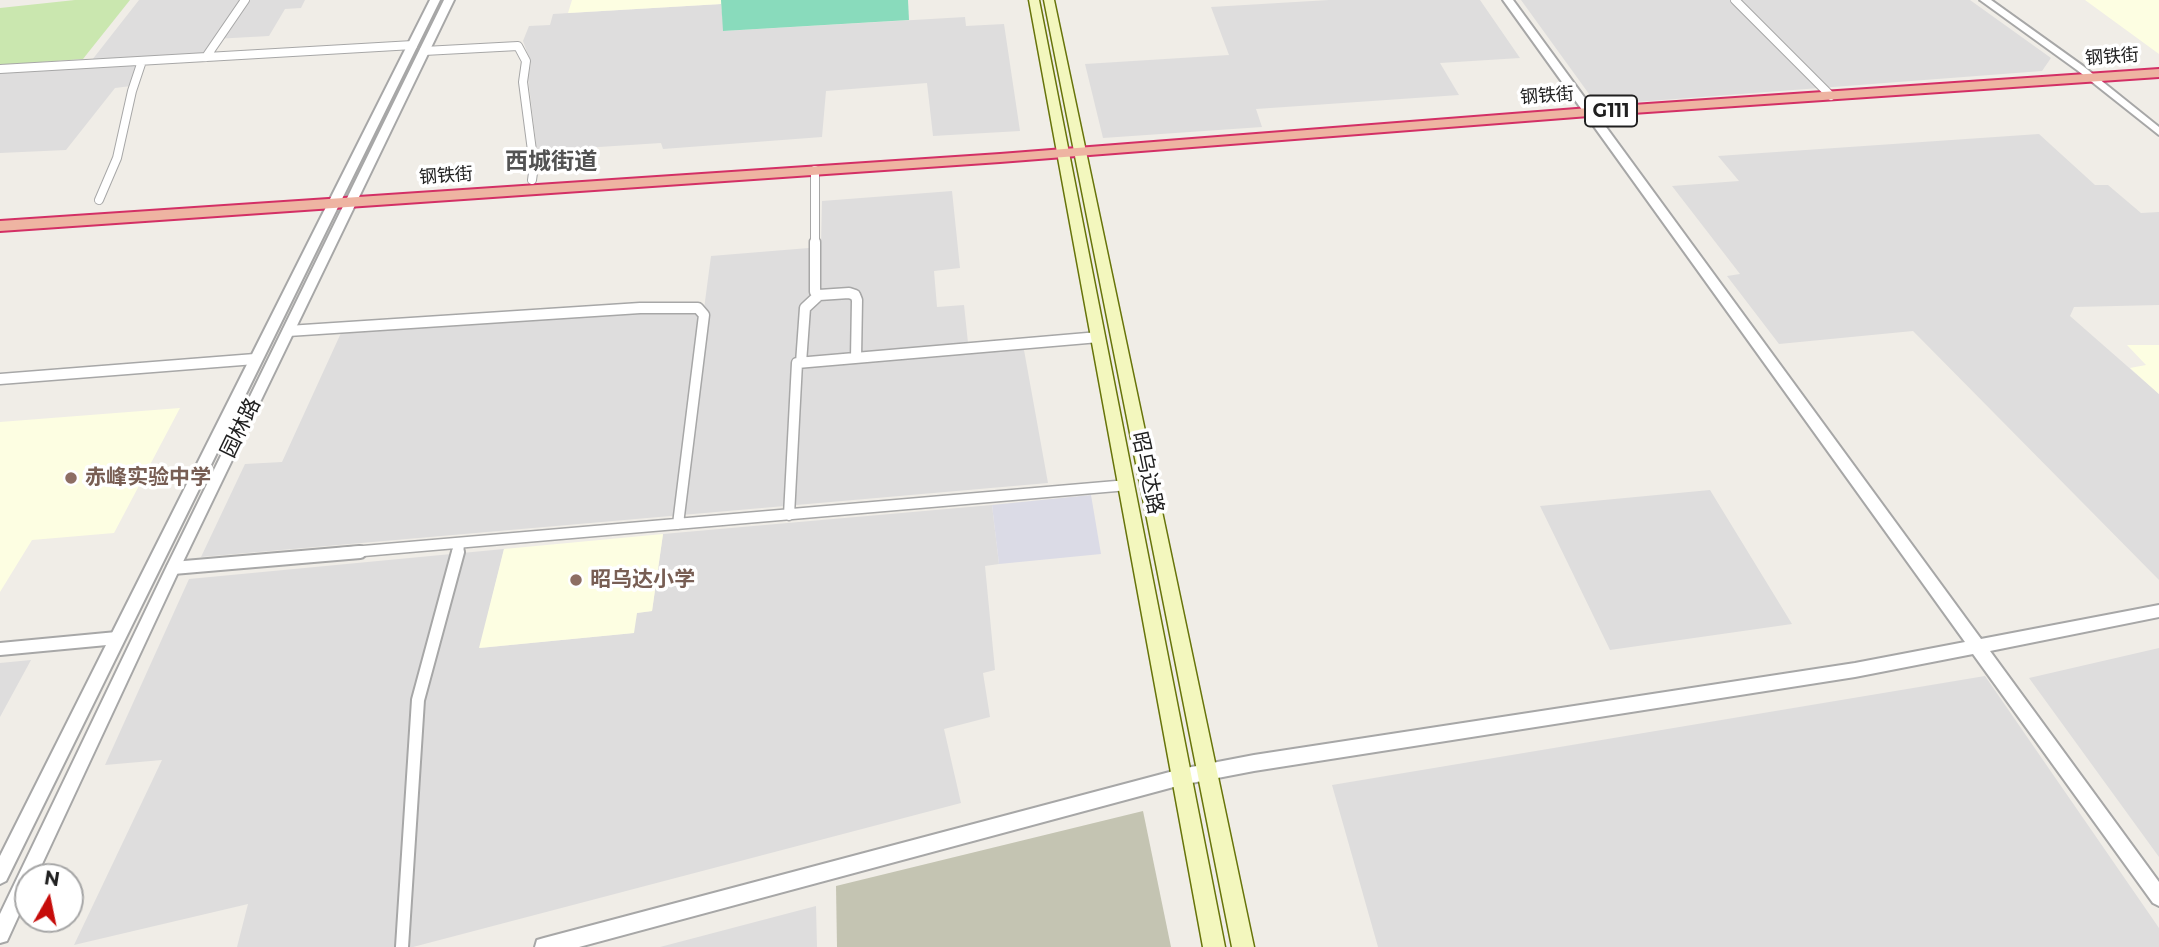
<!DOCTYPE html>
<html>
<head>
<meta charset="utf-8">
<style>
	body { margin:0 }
	#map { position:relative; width:2159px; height:947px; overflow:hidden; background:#f0ede7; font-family:Montserrat,sans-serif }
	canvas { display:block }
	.north { position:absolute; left:14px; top:863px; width:70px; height:70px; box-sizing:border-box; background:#fff; border:2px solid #a6a6a6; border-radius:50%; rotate:9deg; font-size:19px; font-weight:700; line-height:28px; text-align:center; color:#202020 }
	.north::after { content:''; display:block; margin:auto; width:24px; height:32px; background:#c60c0a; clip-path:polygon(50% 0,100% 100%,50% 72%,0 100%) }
</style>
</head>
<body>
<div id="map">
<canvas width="2159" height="947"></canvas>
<div class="north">N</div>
</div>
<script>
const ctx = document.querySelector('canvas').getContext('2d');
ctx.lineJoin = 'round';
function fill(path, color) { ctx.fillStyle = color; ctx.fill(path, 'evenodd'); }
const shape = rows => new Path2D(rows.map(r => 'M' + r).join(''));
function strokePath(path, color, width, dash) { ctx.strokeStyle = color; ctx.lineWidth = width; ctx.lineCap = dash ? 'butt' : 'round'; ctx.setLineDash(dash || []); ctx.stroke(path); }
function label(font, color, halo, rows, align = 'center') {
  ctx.font = font + ' Montserrat,"Noto Sans SC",sans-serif'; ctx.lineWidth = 7; ctx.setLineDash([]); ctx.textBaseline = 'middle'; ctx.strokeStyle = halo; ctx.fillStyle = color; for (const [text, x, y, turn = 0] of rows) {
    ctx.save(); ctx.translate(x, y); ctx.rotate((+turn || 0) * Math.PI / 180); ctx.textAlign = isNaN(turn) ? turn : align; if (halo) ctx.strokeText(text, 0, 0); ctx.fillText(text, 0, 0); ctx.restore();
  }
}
const residential = shape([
	[139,0,305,0,301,8,285,9,269,36,214,39,204,53,92,60],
	[1329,0,1480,0,1520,58,1440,63,1459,95,1256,109,1262,127,1103,138,1085,64,1229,55,1211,7],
	[1521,0,1970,0,2051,58,2042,71,1597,105],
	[721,4,724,31,965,17,966,26,1004,24,1020,131,933,136,927,83,826,91,822,137,663,149,661,143,537,151,528,78,531,63,523,41,529,26,550,25,553,14],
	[140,64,131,86,115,88,66,150,0,153,0,72],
	[2039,134,2095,185,2108,185,2141,213,2159,212,2159,305,2074,307,2070,316,2159,394,2159,580,1913,331,1779,344,1727,276,1740,274,1672,186,1739,181,1718,156],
	[952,191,960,268,934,271,937,307,964,305,968,343,1022,339,1048,483,201,557,245,464,282,462,341,333,704,309,711,256,821,247,822,201],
	[1710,490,1792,624,1610,650,1540,506],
	[992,505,999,564,985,566,995,670,983,673,990,717,944,729,961,803,413,947,237,947,248,904,74,945,162,760,105,765,189,579,504,549,480,648,633,633,636,613,652,611,663,534],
	[2159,648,2159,857,2029,678],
	[31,660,0,717,0,663],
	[1985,676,2159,928,2159,947,1378,947,1332,785],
	[816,906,817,947,660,947]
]);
const education = shape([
	[572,0,721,0,721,4,568,13],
	[2085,0,2159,0,2159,54],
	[2127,345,2159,345,2159,394,2130,368,2146,365],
	[180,408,114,533,32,540,0,592,0,422],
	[663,534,652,611,637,613,634,633,479,648,504,549]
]);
const construction = shape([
	[1143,811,1171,947,837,947,836,886]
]);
const grass = shape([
	[75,0,130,0,83,59,0,65,0,8]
]);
const pitch = shape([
	[721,0,908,0,909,20,723,31]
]);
const plaza = shape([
	[1091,495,1101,554,999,564,992,505]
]);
const minorFar2 = shape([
	[1735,0,1831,96],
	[424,51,518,46,526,61,523,82,534,166,532,180],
	[206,57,245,0],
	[0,69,413,45],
	[815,170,815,244],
	[99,200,117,158,132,91,142,61]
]);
const minorFar1 = shape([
	[815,242,815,292,819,295,849,293,855,295,857,300,856,358],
	[288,331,640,308,698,308,704,315,678,524],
	[801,363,805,308,819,295],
	[0,379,255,359],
	[789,515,797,363,1099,337],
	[340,553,1128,485],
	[457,553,460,543]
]);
const minor = shape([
	[173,568,360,552],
	[0,649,117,638],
	[402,947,418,700,458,552]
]);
const tertiary = shape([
	[430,0,440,0,6,881,0,884,0,856,430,0],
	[444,0,454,0,180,568,36,877,28,877,28,895,7,941,0,943,0,914,166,568,444,0],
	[1503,0,1513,0,1981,639,2159,605,2159,617,1990,651,2159,882,2159,906,2153,903,1973,654,1855,677,1254,771,1181,785,579,947,535,947,537,940,544,938,1181,769,1254,755,1855,663,1965,642,1503,0],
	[1980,0,1991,0,2083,66,2159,127,2159,135,2077,70,1980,0]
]);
const secondary = shape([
	[1029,0,1039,0,1225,947,1203,947,1029,0],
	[1044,0,1054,0,1254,947,1232,947,1044,0]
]);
const trunk = shape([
	[2159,69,2159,77,1589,116,1000,162,0,231,0,221,1000,154,1589,108,2159,69]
]);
const markers = [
	[71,478,7,"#8d6e63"],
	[576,580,7,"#8d6e63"]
];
const farStreetnames = [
	["钢铁街",2112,57,-4],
	["钢铁街",1547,96,-4],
	["钢铁街",446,176,-4]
];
const shields = [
	[1611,111,52]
];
const shieldNames = [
	["G111",1611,111]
];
const streetNames = [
	["园林路",241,428,-64],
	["昭乌达路",1147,473,78]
];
const educationNames = [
	["赤峰实验中学",85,478],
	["昭乌达小学",590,580]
];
const farDistrictnames = [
	["西城街道",551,162]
];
fill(residential, '#dedddd');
fill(education, '#fdfee2');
fill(construction, '#c4c4b2');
fill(grass, '#cae7af');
fill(pitch, '#89dbbc');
fill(plaza, '#dbdbe6');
strokePath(minorFar2, '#a7a7a7', 10);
strokePath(minorFar1, '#a7a7a7', 13);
strokePath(minor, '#a7a7a7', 16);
strokePath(tertiary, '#a7a7a7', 4);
strokePath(secondary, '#67740a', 3);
strokePath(trunk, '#d32f65', 4);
strokePath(minorFar2, '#fff', 8);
strokePath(minorFar1, '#fff', 10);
strokePath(minor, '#fff', 12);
fill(tertiary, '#fff');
fill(secondary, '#f3f7be');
fill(trunk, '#eeb4a2');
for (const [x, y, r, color] of markers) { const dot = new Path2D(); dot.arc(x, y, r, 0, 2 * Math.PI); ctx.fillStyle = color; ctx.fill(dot); strokePath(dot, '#fff', 2.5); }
label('18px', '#202020', '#fff', farStreetnames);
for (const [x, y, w] of shields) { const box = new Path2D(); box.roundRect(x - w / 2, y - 15.5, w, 31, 5); ctx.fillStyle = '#fff'; ctx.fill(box); strokePath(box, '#202020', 2); }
label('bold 19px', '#202020', null, shieldNames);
label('21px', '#202020', '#fff', streetNames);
label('bold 21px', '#785e54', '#fff', educationNames, 'left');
label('bold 23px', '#535353', '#fff', farDistrictnames);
</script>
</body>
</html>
